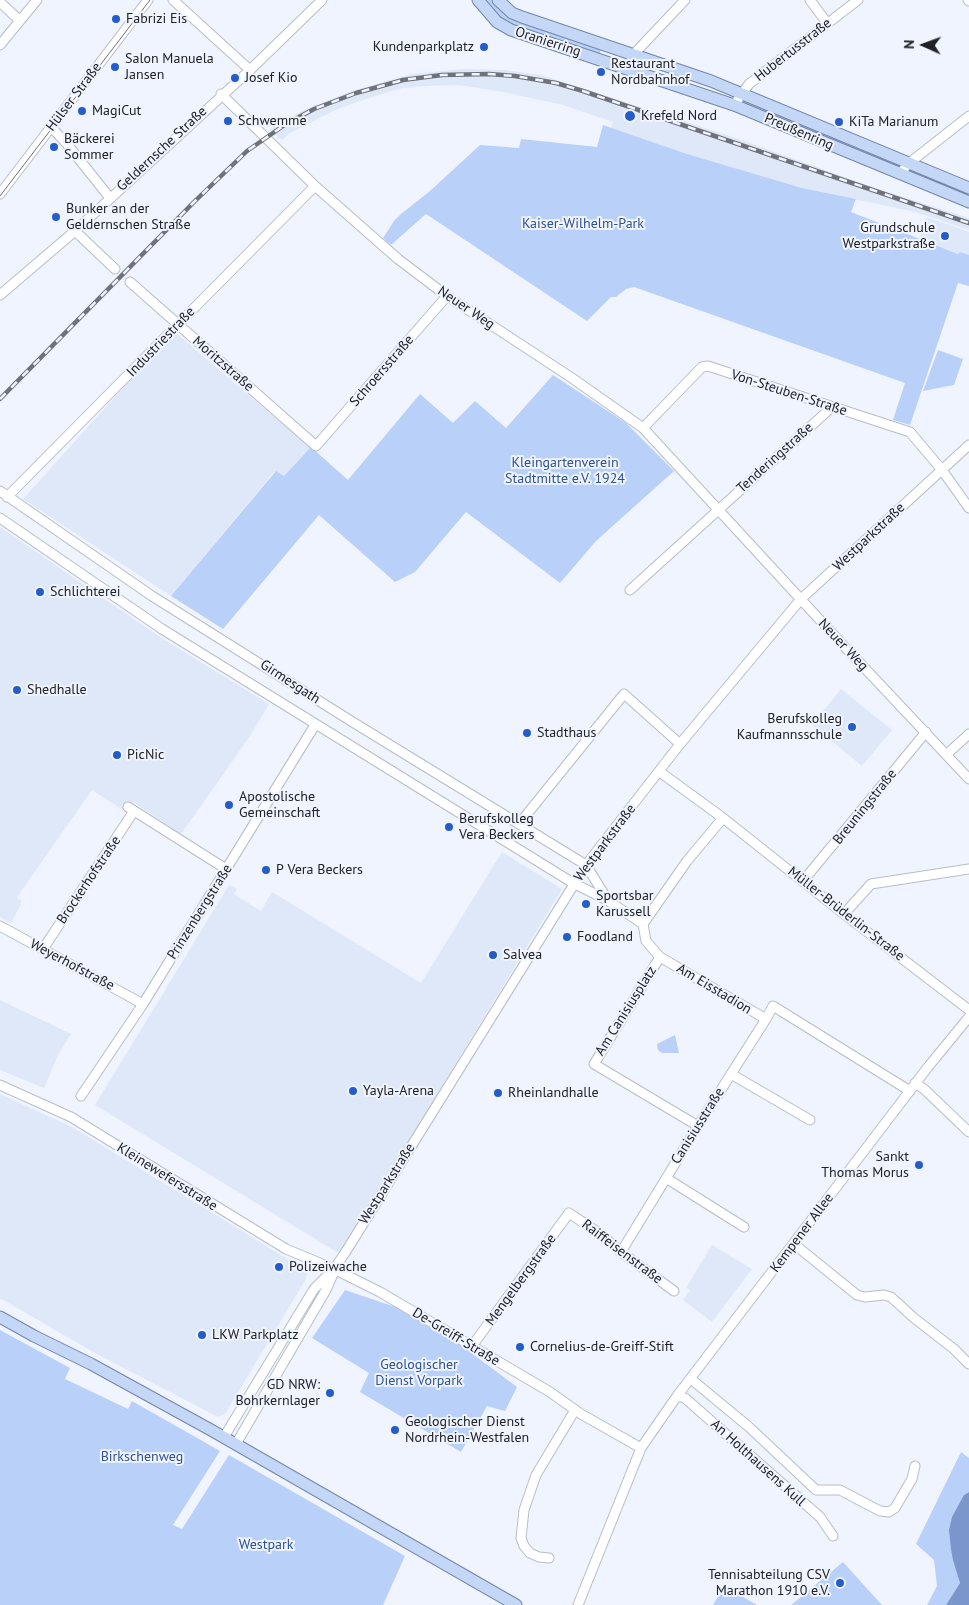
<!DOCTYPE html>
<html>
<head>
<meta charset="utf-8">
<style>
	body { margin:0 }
	#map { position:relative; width:969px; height:1605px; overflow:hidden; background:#eff4ff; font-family:"PT Sans",sans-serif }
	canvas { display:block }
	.north { position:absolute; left:899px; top:20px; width:50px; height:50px; -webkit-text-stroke:4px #eff4ff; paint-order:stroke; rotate:272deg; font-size:14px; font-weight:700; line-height:20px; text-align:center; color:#202226 }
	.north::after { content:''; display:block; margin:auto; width:18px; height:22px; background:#202226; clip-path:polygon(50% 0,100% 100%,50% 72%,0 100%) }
</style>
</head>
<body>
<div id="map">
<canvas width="969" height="1605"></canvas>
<div class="north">N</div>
</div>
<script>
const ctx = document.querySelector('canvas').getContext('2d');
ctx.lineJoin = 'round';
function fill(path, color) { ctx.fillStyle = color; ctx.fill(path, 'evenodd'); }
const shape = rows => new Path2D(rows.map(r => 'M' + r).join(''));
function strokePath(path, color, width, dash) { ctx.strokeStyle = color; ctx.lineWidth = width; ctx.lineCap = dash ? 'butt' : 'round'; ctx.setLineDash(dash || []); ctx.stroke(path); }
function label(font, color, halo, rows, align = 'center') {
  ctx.font = font + ' "PT Sans",sans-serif'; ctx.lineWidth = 4; ctx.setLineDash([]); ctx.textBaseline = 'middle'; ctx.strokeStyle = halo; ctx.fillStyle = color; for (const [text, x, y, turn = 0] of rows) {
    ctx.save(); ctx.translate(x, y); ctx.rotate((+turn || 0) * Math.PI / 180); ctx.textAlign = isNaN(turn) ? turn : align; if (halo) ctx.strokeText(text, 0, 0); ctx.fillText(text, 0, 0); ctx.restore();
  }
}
const built = shape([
	[463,69,505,70,541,75,742,140,872,187,969,218,969,230,915,212,802,188,780,182,687,154,611,128,613,122,563,105,503,92,459,85,429,86,403,88,375,96,335,110,290,133,282,140,269,130,302,111,349,92,411,74],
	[927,217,969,232,969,255,960,252,959,254,919,239],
	[174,331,259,404,311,447,284,476,275,471,171,596,23,499],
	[0,527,160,637,269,704,250,736,181,834,133,802,126,812,92,790,17,897,22,902,11,923,0,917],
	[841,689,892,730,862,766,812,725],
	[502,852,562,889,340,1254,95,1105,229,885,237,889,234,894,261,911,272,892,421,983],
	[0,1000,71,1034,58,1055,44,1088,0,1070],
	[0,1094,72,1127,304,1269,307,1273,306,1279,225,1414,218,1417,95,1353,0,1298],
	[712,1245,752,1269,712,1322,683,1300,690,1290,686,1288]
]);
const green = shape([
	[485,0,493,0,507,16,601,47,600,53,598,54,588,51,554,38,522,29,503,20],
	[742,99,899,164,897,166,895,166,742,103,741,101],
	[603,125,687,154,802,188,856,199,851,212,958,254,960,252,969,255,969,286,958,283,910,425,893,420,905,383,634,287,626,289,616,297,611,297,587,321,426,214,391,245,383,238,394,221,401,214,430,191,480,145,519,148,521,139,597,147],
	[938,350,963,359,954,385,923,391],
	[553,375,626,423,674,471,596,541,560,583,466,512,415,572,395,582,319,515,223,629,171,596,276,471,284,476,311,447,348,480,420,394,453,423,475,401,506,428],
	[675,1035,679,1053,662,1053,658,1050,657,1044],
	[345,1290,422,1316,517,1387,505,1411,487,1406,461,1452,360,1392,369,1373,312,1338],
	[0,1330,70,1368,65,1379,128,1409,132,1401,220,1451,173,1525,182,1529,229,1455,405,1556,383,1605,0,1605],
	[961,1452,969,1458,969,1492,964,1495,958,1573,960,1583,946,1605,927,1605,937,1586,934,1560,916,1544],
	[843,1562,882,1605,791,1605],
	[724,1586,757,1605,713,1605]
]);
const water = shape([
	[969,1492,969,1605,946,1605,960,1583,953,1560,951,1549,949,1530,952,1517,964,1495]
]);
const minor = shape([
	[173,0,250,70],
	[810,0,827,23],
	[968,0,969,1],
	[0,2,19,20],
	[0,45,37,0],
	[628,69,633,55,685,0],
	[221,94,315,186,398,259,447,296,572,378,643,428,842,644,969,779],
	[734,105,749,84,858,0],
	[51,127,67,144,110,198],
	[900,174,908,164,969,116],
	[0,194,148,0],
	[75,231,115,269],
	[130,282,316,446,447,296],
	[0,295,75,231,250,70,322,0],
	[643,428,702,367,708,366,910,432,942,470,969,508],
	[0,491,152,596,351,721,586,865,607,899],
	[7,497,315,186],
	[0,518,162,629,573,883,607,900,643,924,646,941,660,957,766,1019,773,1006,910,1091],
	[630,590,832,407],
	[947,754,969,734],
	[660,772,723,818,844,914,969,1010],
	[128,807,226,869],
	[519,824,624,694,680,744],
	[803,881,926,732],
	[844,914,871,884,969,869],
	[643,924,687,861,723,818],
	[0,926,143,1004],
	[43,949,134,811],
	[660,957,594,1064,698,1126],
	[731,1074,810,1120],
	[915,1083,924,1089,969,1132],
	[0,1085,71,1117,286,1249,334,1269,380,1292,550,1392,581,1414,641,1448],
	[81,1096,143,1004,315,725],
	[666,1178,744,1227],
	[794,1244,857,1295,865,1297,884,1295,891,1297,914,1318,954,1349,969,1364],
	[621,1252,698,1126,766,1019],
	[472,1346,569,1213,599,1233,621,1252,674,1291],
	[691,1379,749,1427,816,1490,840,1490,880,1511,889,1512,895,1508,912,1479,915,1466],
	[677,1396,685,1398,820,1517,833,1536],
	[224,1437,314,1289,334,1269,345,1253,586,865,680,744,801,599,969,445],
	[236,1444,326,1290,333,1274],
	[549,1558,539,1557,530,1553,524,1546,521,1538,524,1510,536,1475,575,1410],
	[578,1605,641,1448,677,1396,928,1067,969,1017]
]);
const major = shape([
	[478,0,497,22,511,30,734,105,969,202],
	[498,0,512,13,522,17,711,81,969,188],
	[0,1317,34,1336,91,1364,211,1430,516,1605]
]);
const tram = shape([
	[0,196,150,0]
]);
const rail = shape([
	[0,399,194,202,247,151,286,124,314,109,356,93,403,80,442,75,489,74,515,76,556,83,583,91,969,223]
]);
const markers = [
	[116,19,5,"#245cc9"],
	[484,47,5,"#245cc9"],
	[115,67,5,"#245cc9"],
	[601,72,5,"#245cc9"],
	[235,78,5,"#245cc9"],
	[82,111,5,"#245cc9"],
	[630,116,6,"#245cc9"],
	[228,121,5,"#245cc9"],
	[839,122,5,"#245cc9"],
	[54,147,5,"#245cc9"],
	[56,217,5,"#245cc9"],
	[945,236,5,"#245cc9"],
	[40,592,5,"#245cc9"],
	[17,690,5,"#245cc9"],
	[852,727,5,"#245cc9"],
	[527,733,5,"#245cc9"],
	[117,755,5,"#245cc9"],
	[229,805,5,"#245cc9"],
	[449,827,5,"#245cc9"],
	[266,870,5,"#245cc9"],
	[586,904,5,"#245cc9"],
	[567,937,5,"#245cc9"],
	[493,955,5,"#245cc9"],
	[353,1091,5,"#245cc9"],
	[498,1093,5,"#245cc9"],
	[919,1165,5,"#245cc9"],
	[279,1267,5,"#245cc9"],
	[202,1335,5,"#245cc9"],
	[520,1347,5,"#245cc9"],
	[330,1393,5,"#245cc9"],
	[395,1430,5,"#245cc9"],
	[840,1583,5,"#245cc9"]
];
const poiNames = [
	["Fabrizi Eis",126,19],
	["Kundenparkplatz",474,47,"right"],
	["Salon Manuela",125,59],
	["Jansen",125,75],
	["Restaurant",611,64],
	["Nordbahnhof",611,80],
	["Josef Kio",245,78],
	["MagiCut",92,111],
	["Krefeld Nord",641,116],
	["Schwemme",238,121],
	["KiTa Marianum",849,122],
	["Bäckerei",64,139],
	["Sommer",64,155],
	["Bunker an der",66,209],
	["Geldernschen Straße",66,225],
	["Grundschule",935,228,"right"],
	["Westparkstraße",935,244,"right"],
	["Schlichterei",50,592],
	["Shedhalle",27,690],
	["Berufskolleg",842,719,"right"],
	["Kaufmannsschule",842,735,"right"],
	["Stadthaus",537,733],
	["PicNic",127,755],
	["Apostolische",239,797],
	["Gemeinschaft",239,813],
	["Berufskolleg",459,819],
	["Vera Beckers",459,835],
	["P Vera Beckers",276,870],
	["Sportsbar",596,896],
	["Karussell",596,912],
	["Foodland",577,937],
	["Salvea",503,955],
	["Yayla-Arena",363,1091],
	["Rheinlandhalle",508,1093],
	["Sankt",909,1157,"right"],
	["Thomas Morus",909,1173,"right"],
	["Polizeiwache",289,1267],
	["LKW Parkplatz",212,1335],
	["Cornelius-de-Greiff-Stift",530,1347],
	["GD NRW:",320,1385,"right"],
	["Bohrkernlager",320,1401,"right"],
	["Geologischer Dienst",405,1422],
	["Nordrhein-Westfalen",405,1438],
	["Tennisabteilung CSV",830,1575,"right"],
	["Marathon 1910 e.V.",830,1591,"right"]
];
const streetNames = [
	["Oranierring",548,42,18],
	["Hubertusstraße",793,50,-38],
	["Hülser Straße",74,97,-53],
	["Preußenring",799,132,23],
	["Geldernsche Straße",162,149,-43],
	["Neuer Weg",466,308,34],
	["Industriestraße",161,342,-46],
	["Moritzstraße",223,364,41],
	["Schroersstraße",382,371,-49],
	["Von-Steuben-Straße",789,393,18],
	["Tenderingstraße",775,458,-42],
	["Westparkstraße",869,537,-43],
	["Neuer Weg",843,645,47],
	["Girmesgath",290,682,33],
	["Breuningstraße",865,807,-51],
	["Westparkstraße",605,843,-53],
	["Brockerhofstraße",89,880,-56],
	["Prinzenbergstraße",200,912,-58],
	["Müller-Brüderlin-Straße",846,914,38],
	["Weyerhofstraße",72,965,28],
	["Am Eisstadion",714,989,31],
	["Am Canisiusplatz",626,1011,-58],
	["Canisiusstraße",698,1126,-58],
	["Kleinewefersstraße",167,1177,32],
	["Westparkstraße",387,1184,-58],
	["Kempener Allee",802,1233,-53],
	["Raiffeisenstraße",622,1252,37],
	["Mengelbergstraße",521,1280,-54],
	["De-Greiff-Straße",456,1337,31],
	["An Holthausens Kull",758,1463,42]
];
const parkNames = [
	["Kaiser-Wilhelm-Park",583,224],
	["Kleingartenverein",565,463],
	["Stadtmitte e.V. 1924",565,479],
	["Geologischer",419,1365],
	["Dienst Vorpark",419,1381],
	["Birkschenweg",142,1457],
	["Westpark",266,1545]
];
fill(built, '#dfe8f9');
fill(green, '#b9d0f9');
fill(water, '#7a96ca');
strokePath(minor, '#b8bdc7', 11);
strokePath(major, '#7286a9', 13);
strokePath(minor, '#fff', 9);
strokePath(major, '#c5d7f6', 11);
strokePath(tram, '#6f7279', 1);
strokePath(rail, '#6f7279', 4.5);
strokePath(rail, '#eff4ff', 2.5, [8]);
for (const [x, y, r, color] of markers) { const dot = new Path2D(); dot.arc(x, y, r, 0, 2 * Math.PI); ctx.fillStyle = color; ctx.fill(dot); strokePath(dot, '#eff4ff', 2); }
label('14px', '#202226', '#eff4ff', poiNames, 'left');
label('14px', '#202226', '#eff4ff', streetNames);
label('14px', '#2f5293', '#eff4ff', parkNames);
</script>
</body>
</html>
